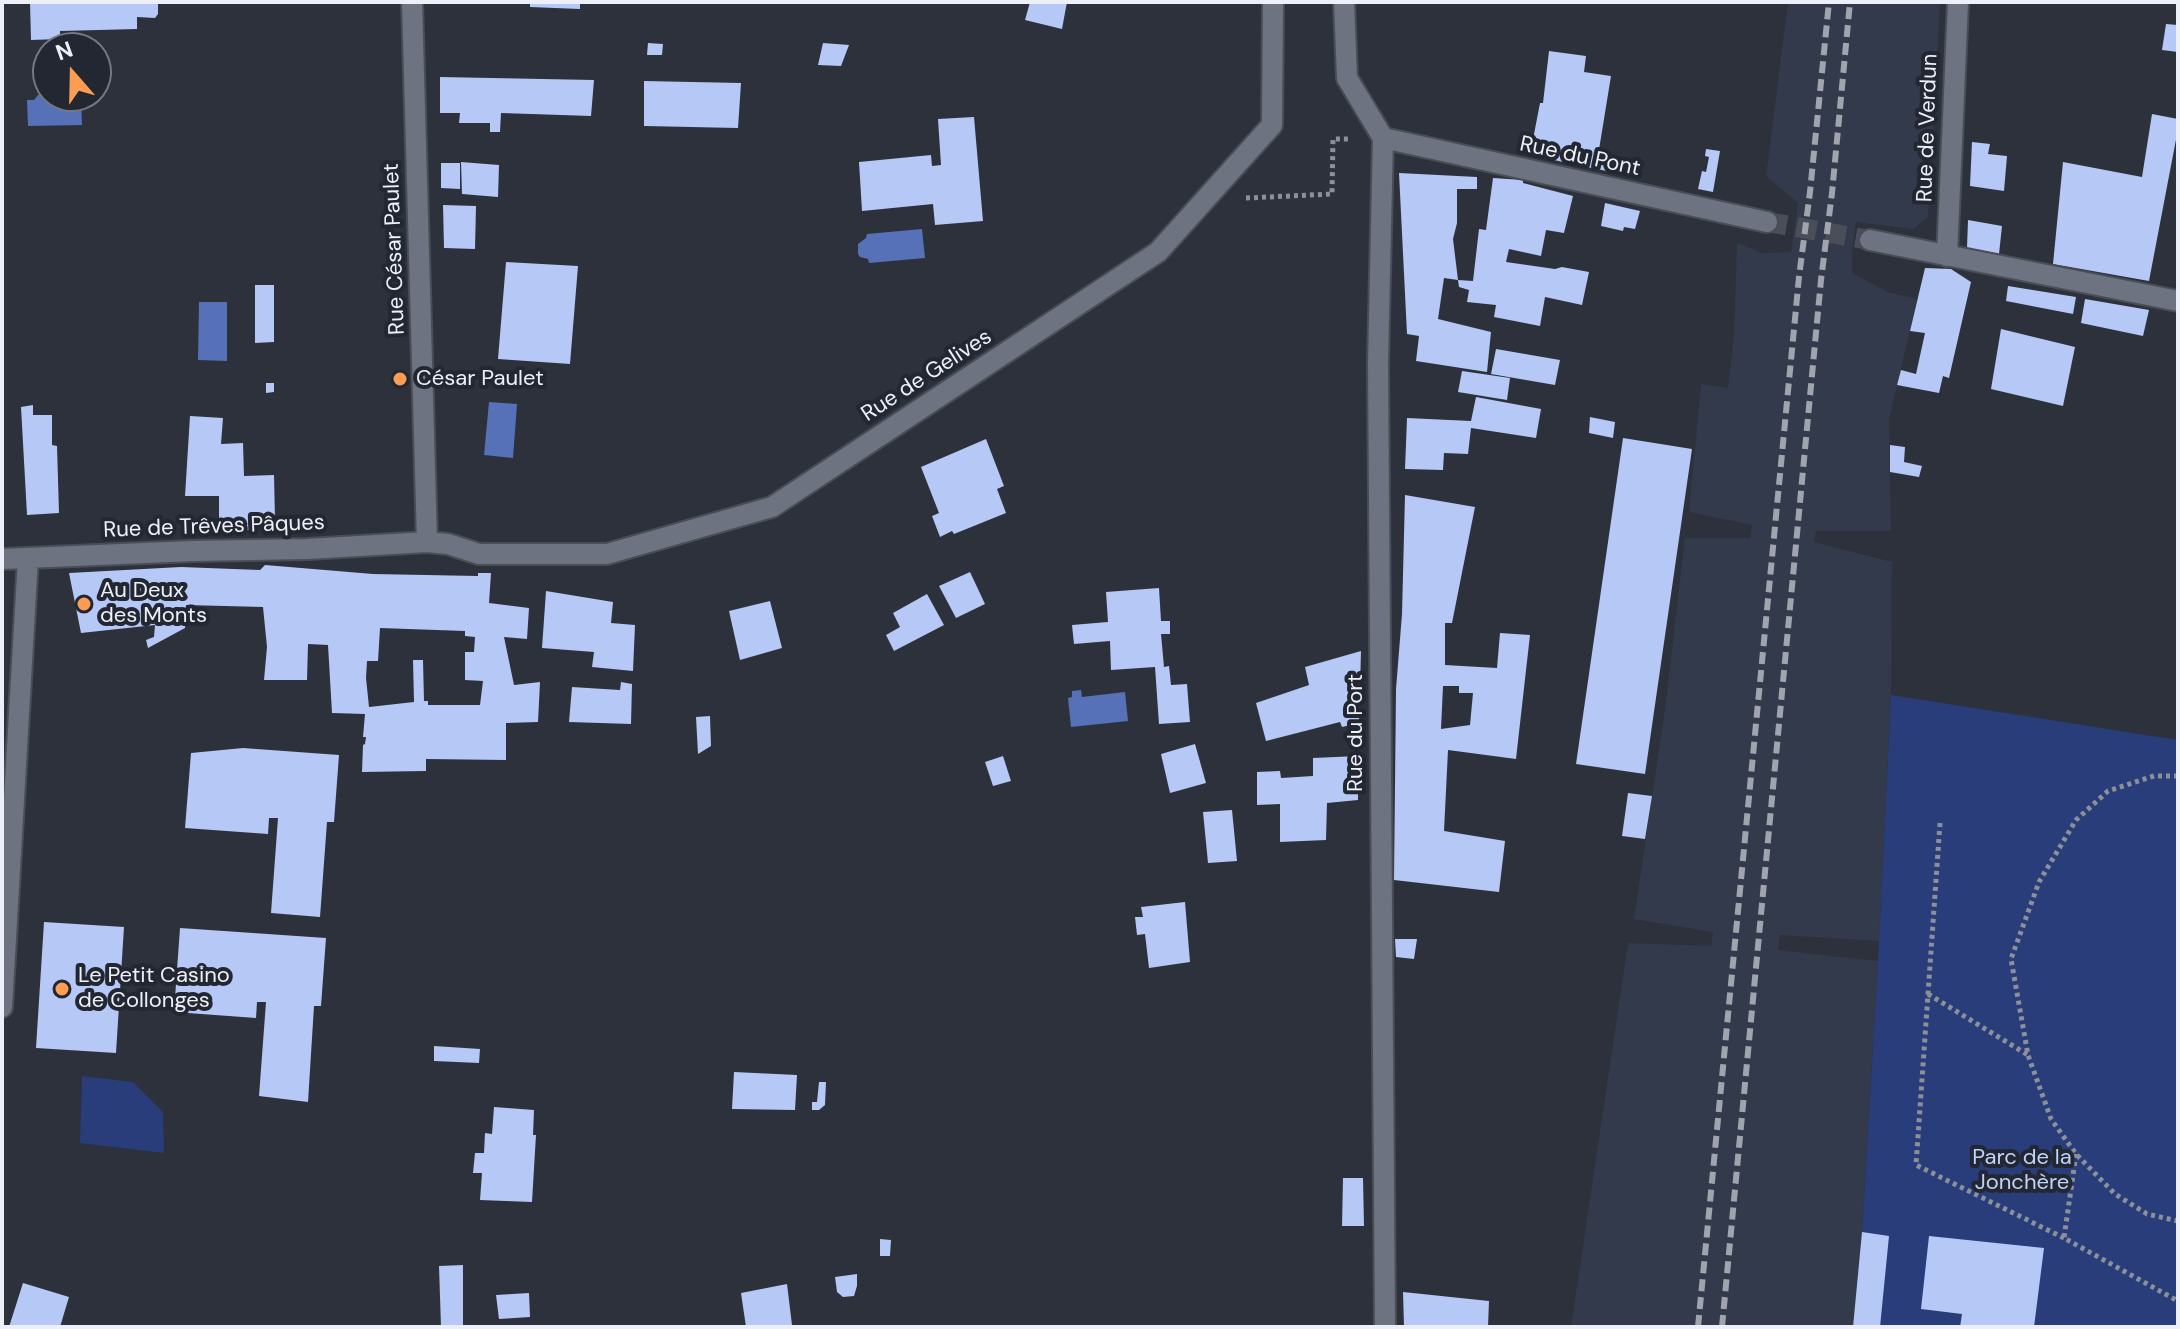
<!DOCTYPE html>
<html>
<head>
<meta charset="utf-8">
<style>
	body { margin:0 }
	#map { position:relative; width:2180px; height:1329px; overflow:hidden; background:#2c313c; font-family:"DM Sans",sans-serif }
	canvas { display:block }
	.frame { position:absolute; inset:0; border:4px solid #edf0f8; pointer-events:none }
	.north { position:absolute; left:32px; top:32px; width:80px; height:80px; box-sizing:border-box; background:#222732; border:2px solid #737781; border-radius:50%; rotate:340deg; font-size:22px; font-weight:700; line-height:32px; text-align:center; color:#edf0f8 }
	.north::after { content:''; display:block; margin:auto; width:28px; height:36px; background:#fc9d53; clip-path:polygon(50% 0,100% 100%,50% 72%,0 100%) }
</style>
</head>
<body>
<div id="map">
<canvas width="2180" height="1329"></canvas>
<div class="frame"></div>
<div class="north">N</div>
</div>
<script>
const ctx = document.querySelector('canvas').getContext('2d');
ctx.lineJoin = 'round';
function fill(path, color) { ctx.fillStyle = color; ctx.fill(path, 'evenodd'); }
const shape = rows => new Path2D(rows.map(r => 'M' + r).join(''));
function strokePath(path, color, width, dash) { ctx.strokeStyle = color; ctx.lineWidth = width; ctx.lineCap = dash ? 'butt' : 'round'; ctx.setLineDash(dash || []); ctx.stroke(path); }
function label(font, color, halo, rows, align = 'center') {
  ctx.font = font + ' "DM Sans",sans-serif'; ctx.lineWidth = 8; ctx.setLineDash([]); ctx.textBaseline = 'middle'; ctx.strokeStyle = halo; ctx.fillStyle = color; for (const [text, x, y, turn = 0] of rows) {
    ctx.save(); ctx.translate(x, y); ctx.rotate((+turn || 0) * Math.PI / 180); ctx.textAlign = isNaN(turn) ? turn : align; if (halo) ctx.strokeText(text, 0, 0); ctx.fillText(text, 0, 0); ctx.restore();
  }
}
const built = shape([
	[1788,2,1940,2,1928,217,1913,229,1856,222,1852,252,1852,273,1888,292,1917,299,1889,420,1891,531,1816,531,1814,542,1892,562,1891,695,1879,941,1780,935,1778,950,1878,961,1862,1232,1853,1327,1571,1327,1628,943,1711,946,1713,932,1634,919,1665,709,1685,538,1750,538,1752,525,1689,512,1701,384,1728,388,1734,336,1737,244,1741,244,1761,253,1791,252,1798,203,1766,176]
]);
const green = shape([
	[1891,695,2178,740,2178,1327,1853,1327,1862,1232,1878,961],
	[82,1076,133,1082,163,1112,164,1153,80,1143]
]);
const water = shape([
	[43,94,52,100,81,98,82,125,28,126,27,100,34,100,38,95],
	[922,229,925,258,869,263,868,259,860,257,858,254,858,244,866,238,867,234],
	[199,302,227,302,227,361,198,360],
	[489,402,517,404,513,458,484,455],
	[1081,690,1082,697,1125,692,1128,721,1071,727,1068,698,1072,697,1072,691]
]);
const building = shape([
	[30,2,158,2,158,14,155,18,137,17,137,29,60,31,60,39,31,40],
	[530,2,580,2,580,9,530,7],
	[1030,2,1067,2,1062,29,1025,20],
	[2166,24,2178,25,2178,52,2162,50],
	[648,43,663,44,662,55,647,55],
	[823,43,849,45,841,66,818,65],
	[1549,51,1586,56,1584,72,1611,76,1597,162,1617,166,1616,173,1530,155,1540,103,1543,103],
	[440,77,594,80,591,116,501,113,500,132,490,132,490,123,459,123,460,113,440,113],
	[644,81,741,83,738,128,644,126],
	[2152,114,2178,119,2178,129,2149,281,2053,264,2063,162,2142,177],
	[974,117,983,221,935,225,933,204,862,211,859,162,931,155,932,166,941,165,938,119],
	[1972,142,1990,144,1988,154,2007,156,2004,191,1970,186],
	[1706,149,1720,151,1713,192,1698,189,1702,171,1706,172,1709,157,1705,156],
	[461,162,499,165,498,197,462,194],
	[441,163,460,163,460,189,441,188],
	[1399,173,1477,177,1477,189,1457,189,1457,223,1453,239,1458,280,1444,278,1438,319,1491,332,1487,372,1416,361,1419,336,1407,334],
	[1493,178,1523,180,1523,183,1573,196,1564,233,1546,230,1541,256,1509,249,1506,262,1555,269,1562,267,1589,272,1582,305,1545,297,1540,326,1494,317,1496,305,1467,302,1469,290,1459,287,1458,280,1473,281,1479,229,1486,230],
	[1605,203,1640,211,1635,229,1624,227,1623,231,1601,226],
	[443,205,476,206,475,249,444,248],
	[1968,220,2002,226,1999,254,1967,248],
	[506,262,578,266,570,364,498,359],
	[1925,268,1951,269,1971,282,1949,378,1943,376,1939,393,1897,385,1901,370,1916,374,1925,333,1910,331],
	[255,285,274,285,274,342,255,343],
	[2008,286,2076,297,2073,314,2006,301],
	[2085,299,2149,310,2143,336,2081,323],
	[2001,329,2075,347,2063,406,1991,389],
	[1496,349,1560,360,1555,385,1491,374],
	[1462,371,1510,378,1507,400,1458,392],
	[266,383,274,383,274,392,266,393],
	[1476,397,1541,409,1536,438,1471,428,1468,454,1444,453,1443,470,1405,469,1407,418,1471,421],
	[33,405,33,415,52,415,52,445,57,446,59,513,27,515,21,407],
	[190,416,223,418,221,444,243,443,244,476,274,475,275,519,252,530,219,531,219,496,185,496],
	[1590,417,1615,422,1613,438,1589,433],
	[1623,438,1692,449,1645,774,1576,764],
	[986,439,1004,486,997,489,1006,513,954,534,952,531,940,537,932,516,939,513,921,467],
	[1890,445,1905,447,1904,462,1922,466,1919,477,1890,472],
	[1405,495,1475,507,1452,623,1445,623,1445,665,1497,668,1500,633,1530,635,1516,759,1448,750,1444,831,1505,841,1499,892,1394,880,1396,689,1402,614],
	[1443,686,1459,686,1459,693,1473,693,1470,725,1441,729],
	[265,565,373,574,478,576,478,573,491,573,489,603,529,608,527,639,504,637,514,685,540,682,538,722,506,723,506,760,426,759,426,771,362,772,363,745,365,744,366,737,363,737,365,714,332,713,328,645,308,644,307,680,264,680,267,647,263,607,186,605,185,628,148,648,146,640,154,637,155,625,81,633,69,573,181,567,260,570],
	[380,628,465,631,465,636,475,637,474,652,465,652,465,680,483,681,480,705,428,705,428,701,424,701,423,660,413,660,414,702,369,707,366,678,367,661,378,661],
	[970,572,985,604,956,618,939,586],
	[1159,588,1161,621,1170,621,1170,634,1161,634,1164,667,1169,666,1171,685,1187,684,1190,722,1159,724,1155,667,1111,670,1110,641,1074,644,1072,625,1108,622,1106,592],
	[546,591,613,602,611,623,635,625,633,671,592,667,594,652,542,648],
	[927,594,944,625,894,651,886,635,900,627,893,613],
	[770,601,782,648,740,660,729,611],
	[1361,651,1359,723,1342,727,1340,722,1266,741,1256,703,1309,685,1305,667],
	[621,682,632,684,631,724,569,722,572,687,620,690],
	[710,716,711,746,698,754,696,717],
	[1195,744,1206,783,1170,793,1161,754],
	[243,748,339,755,334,822,327,822,320,917,271,913,278,818,269,818,268,834,185,828,191,753],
	[1003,756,1011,781,993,786,985,762],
	[1358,756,1358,800,1327,803,1326,840,1280,842,1280,804,1257,805,1257,772,1280,771,1281,778,1313,776,1313,758],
	[1628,793,1652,796,1645,839,1622,836],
	[1232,810,1237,861,1208,863,1203,812],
	[1185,902,1190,962,1149,968,1145,934,1137,935,1135,917,1143,917,1141,907],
	[44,922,124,927,116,1053,36,1048],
	[180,928,326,938,321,1006,314,1006,308,1102,259,1096,266,1002,257,1002,256,1018,174,1012],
	[1395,939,1417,939,1414,959,1396,957],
	[434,1046,480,1049,479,1063,434,1061],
	[734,1072,797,1075,795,1110,732,1109],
	[819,1082,826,1082,825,1105,819,1110,812,1110,812,1102,817,1102],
	[494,1107,534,1110,533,1135,536,1135,532,1202,480,1200,482,1173,473,1173,475,1153,484,1153,485,1133,492,1134],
	[1343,1178,1363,1178,1364,1226,1342,1226],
	[1862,1232,1889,1236,1880,1327,1853,1327],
	[1929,1236,2044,1248,2034,1327,1960,1327,1962,1314,1921,1309],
	[880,1239,891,1240,890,1256,880,1256],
	[463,1265,463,1327,441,1327,439,1266],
	[857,1274,857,1286,854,1296,843,1297,837,1292,835,1277],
	[23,1283,69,1297,60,1327,9,1327],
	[787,1284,792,1325,746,1327,741,1293],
	[1403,1292,1489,1301,1488,1327,1404,1327],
	[529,1293,530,1317,499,1319,496,1295]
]);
const minorTunnel = shape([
	[1767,222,1870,240]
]);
const path = shape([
	[1246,198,1332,194,1333,139,1350,139],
	[2178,776,2154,776,2108,791,2076,820,2039,882,2011,959,2028,1055,2051,1119,2076,1154,2115,1194,2147,1214,2178,1221],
	[1940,823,1916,1165,2064,1238],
	[1928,994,2028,1055],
	[2076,1154,2064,1238,2178,1301]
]);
const minor = shape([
	[412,2,427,542],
	[1344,2,1347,78,1383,138],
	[1383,138,1378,363,1385,1327],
	[1383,138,1767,222],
	[1870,240,2178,301],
	[1947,256,1958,2],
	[2,559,193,551,308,549,427,542,448,544,479,554,607,554,772,507,1158,252,1272,125,1273,2],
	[2,1007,28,558]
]);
const rail = shape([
	[1698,1327,1799,277,1810,192,1829,2],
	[1722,1327,1821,280,1832,193,1850,2]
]);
const markers = [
	[400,379,8,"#fc9d53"],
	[84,604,8,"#fc9d53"],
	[62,989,8,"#fc9d53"]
];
const streetNames = [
	["Rue de Verdun",1928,128,-88],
	["Rue du Pont",1580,157,12],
	["Rue César Paulet",395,249,-92],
	["Rue de Gelives",927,376,-33],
	["Rue de Trêves Pâques",214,527,-2],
	["Rue du Port",1356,733,-90]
];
const poiNames = [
	["César Paulet",416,379],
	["Au Deux",100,591],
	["des Monts",100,616],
	["Le Petit Casino",78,976],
	["de Collonges",78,1001]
];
const parkNames = [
	["Parc de la",2022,1158],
	["Jonchère",2022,1183]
];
fill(built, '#333a4b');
fill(green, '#283d7a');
fill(water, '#5671b7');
fill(building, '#b5c8f6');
strokePath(minorTunnel, '#494e58', 20, [20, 10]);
strokePath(minor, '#484d56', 24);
strokePath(path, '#8c909a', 5, [4, 4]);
strokePath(minor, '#6e7381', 20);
strokePath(rail, '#a0a4ad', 6, [12, 6]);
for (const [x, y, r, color] of markers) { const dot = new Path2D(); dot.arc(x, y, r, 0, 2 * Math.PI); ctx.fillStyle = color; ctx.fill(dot); strokePath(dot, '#222732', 3); }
label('22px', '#edf0f8', '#222732', streetNames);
label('22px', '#edf0f8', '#222732', poiNames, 'left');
label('22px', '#c2d3fa', '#222732', parkNames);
</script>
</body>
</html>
